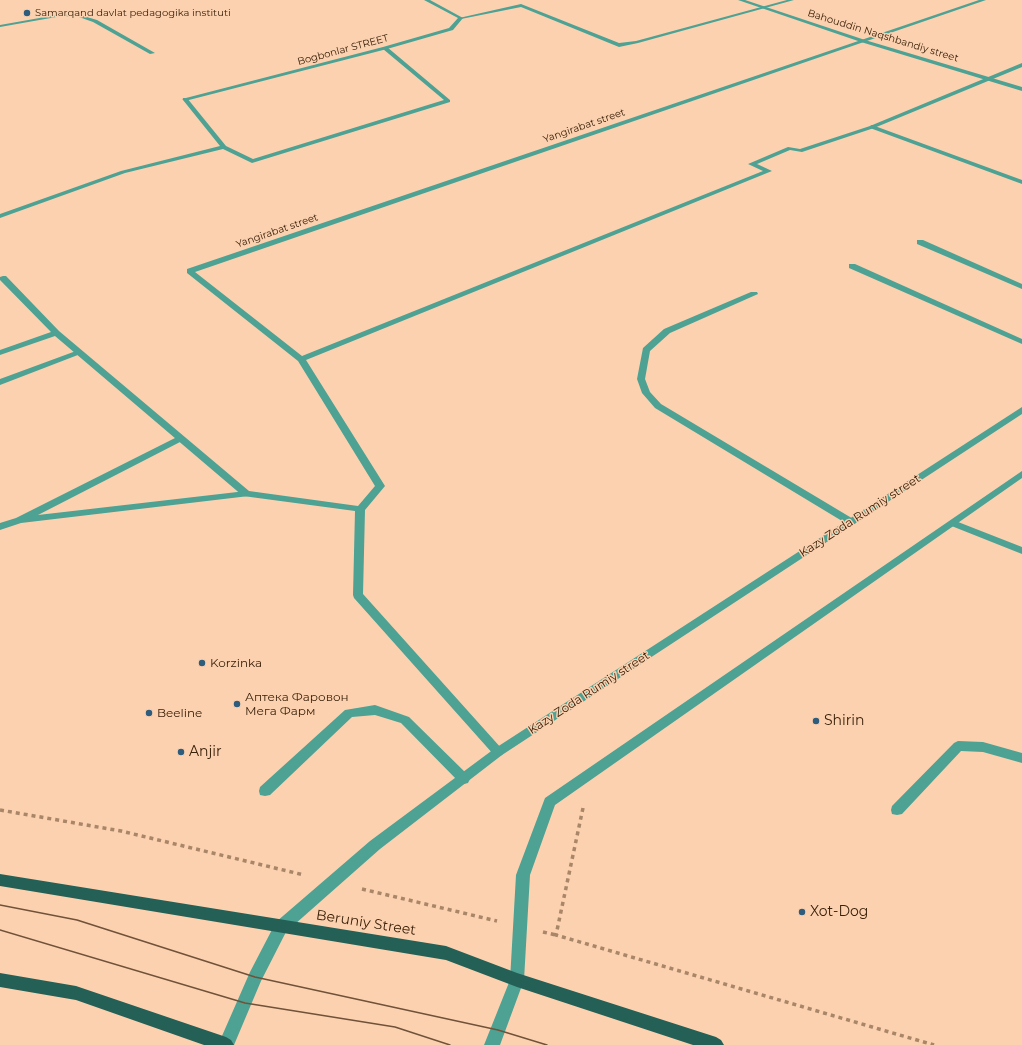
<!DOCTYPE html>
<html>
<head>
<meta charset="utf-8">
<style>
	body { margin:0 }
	canvas { display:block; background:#fbd1b0 }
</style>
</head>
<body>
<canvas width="1022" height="1045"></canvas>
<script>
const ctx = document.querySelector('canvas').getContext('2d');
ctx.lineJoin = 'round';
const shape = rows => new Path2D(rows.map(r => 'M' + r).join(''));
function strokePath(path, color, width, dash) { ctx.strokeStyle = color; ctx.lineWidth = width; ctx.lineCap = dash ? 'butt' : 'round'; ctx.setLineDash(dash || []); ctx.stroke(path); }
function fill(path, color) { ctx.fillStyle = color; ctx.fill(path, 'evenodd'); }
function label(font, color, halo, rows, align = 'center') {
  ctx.font = font + ' Montserrat,sans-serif'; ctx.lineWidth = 3; ctx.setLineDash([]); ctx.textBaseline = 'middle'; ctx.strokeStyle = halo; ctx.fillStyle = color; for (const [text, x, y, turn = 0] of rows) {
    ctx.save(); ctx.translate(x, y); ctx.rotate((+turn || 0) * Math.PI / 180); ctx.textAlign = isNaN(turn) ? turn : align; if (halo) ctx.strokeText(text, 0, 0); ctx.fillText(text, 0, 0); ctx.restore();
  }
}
const path = shape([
	[583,808,556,935,934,1045],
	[0,810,121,831,304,875],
	[362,889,497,921],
	[543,932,556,935]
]);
const service = shape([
	[424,0,430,0,463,18,453,30,387,49,185,101,182,99,383,47,449,28,458,18,424,0],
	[738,0,745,0,865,40,1022,87,1022,91,861,42,738,0],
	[62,14,80,15,97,20,155,53,150,54,93,22,79,17,62,16,0,27,0,25,62,14],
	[872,125,1022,180,1022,184,870,128,870,126,872,125],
	[917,240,923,240,1022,284,1022,289,917,244,917,240],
	[849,264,855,264,1022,339,1022,344,849,268,849,264],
	[751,292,757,292,758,294,670,333,650,351,645,379,650,392,661,404,855,520,856,522,855,524,847,524,655,408,642,393,637,379,643,348,664,329,751,292],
	[76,351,82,351,83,353,0,385,0,379,76,351],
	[179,436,182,437,184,439,182,441,38,515,246,491,251,494,249,496,21,523,0,530,0,523,16,518,179,436],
	[953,520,1022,547,1022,554,949,525,948,523,953,520],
	[375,705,409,717,468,775,470,779,468,783,464,784,460,783,401,723,375,715,352,717,270,795,265,796,260,795,259,791,260,787,345,710,375,705],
	[958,741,983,742,1022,753,1022,763,983,752,961,751,902,814,897,815,892,814,891,810,892,806,954,743,958,741]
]);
const minor = shape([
	[787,0,794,0,638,43,619,47,521,7,461,19,459,18,521,4,619,43,636,41,787,0],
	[979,0,986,0,195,272,302,356,763,171,748,164,788,147,800,149,870,126,1022,63,1022,67,874,128,802,152,790,150,757,164,772,171,306,360,385,486,365,510,363,594,502,749,504,752,502,755,498,757,494,755,354,598,353,595,355,511,243,496,55,336,0,355,0,350,51,332,0,280,0,277,3,276,6,276,59,331,249,491,358,506,375,486,298,361,187,273,187,269,979,0],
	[383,47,387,47,450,100,450,102,252,163,223,149,125,173,0,218,0,214,121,171,220,146,183,100,183,98,187,98,226,146,253,159,444,100,383,49,383,47],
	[517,973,522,975,524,980,500,1045,484,1045,512,975,517,973]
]);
const tertiary = shape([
	[1022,407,1022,414,502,755,380,849,286,932,261,981,234,1045,218,1045,250,972,276,922,370,841,494,749,1022,407],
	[1022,471,1022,478,555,805,530,875,524,980,522,985,517,987,512,985,510,980,516,875,545,798,1022,471]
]);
const primary = shape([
	[0,874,446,946,517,973,716,1037,721,1040,724,1045,693,1045,517,987,446,960,0,886,0,874],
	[0,973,76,986,226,1037,231,1040,234,1045,204,1045,76,1000,0,987,0,973]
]);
const tram = shape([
	[0,905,77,920,255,977,498,1030,547,1045],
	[0,930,245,1003,395,1027,450,1045]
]);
const markers = [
	[27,13,4,"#2e5c7c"],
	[202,663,4,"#2e5c7c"],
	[237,704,4,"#2e5c7c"],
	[149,713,4,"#2e5c7c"],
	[816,721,4,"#2e5c7c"],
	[181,752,4,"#2e5c7c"],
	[802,912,4,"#2e5c7c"]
];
const farPoinames = [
	["Samarqand davlat pedagogika instituti",35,13]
];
const farStreetnames = [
	["Bahouddin Naqshbandiy street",883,36,17],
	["Bogbonlar STREET",343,50,-15],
	["Yangirabat street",584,126,-19],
	["Yangirabat street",277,231,-19]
];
const streetNames = [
	["Kazy Zoda Rumiy street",860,516,-33],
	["Kazy Zoda Rumiy street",589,693,-33]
];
const poiNames = [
	["Korzinka",210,663],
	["Аптека Фаровон",245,697],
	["Мега Фарм",245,711],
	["Beeline",157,713]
];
const nearPoinames = [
	["Shirin",824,721],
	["Anjir",189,752],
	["Xot-Dog",810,912]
];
const nearStreetnames = [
	["Beruniy Street",366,923,9]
];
strokePath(path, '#aa8669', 3.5, [4, 4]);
fill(service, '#4ea293');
fill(minor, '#4ea293');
fill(tertiary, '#4ea293');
fill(primary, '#246056');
strokePath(tram, '#715238', 1.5);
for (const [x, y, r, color] of markers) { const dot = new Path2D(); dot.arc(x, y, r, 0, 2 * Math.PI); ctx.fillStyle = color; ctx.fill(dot); strokePath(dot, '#fbd1b0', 1.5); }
label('10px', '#3b2109', '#fbd1b0', farPoinames, 'left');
label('10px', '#3b2109', '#fbd1b0', farStreetnames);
label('12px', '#3b2109', '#fbd1b0', streetNames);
label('12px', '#3b2109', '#fbd1b0', poiNames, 'left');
label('14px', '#3b2109', '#fbd1b0', nearPoinames, 'left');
label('14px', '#3b2109', '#fbd1b0', nearStreetnames);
</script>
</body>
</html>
